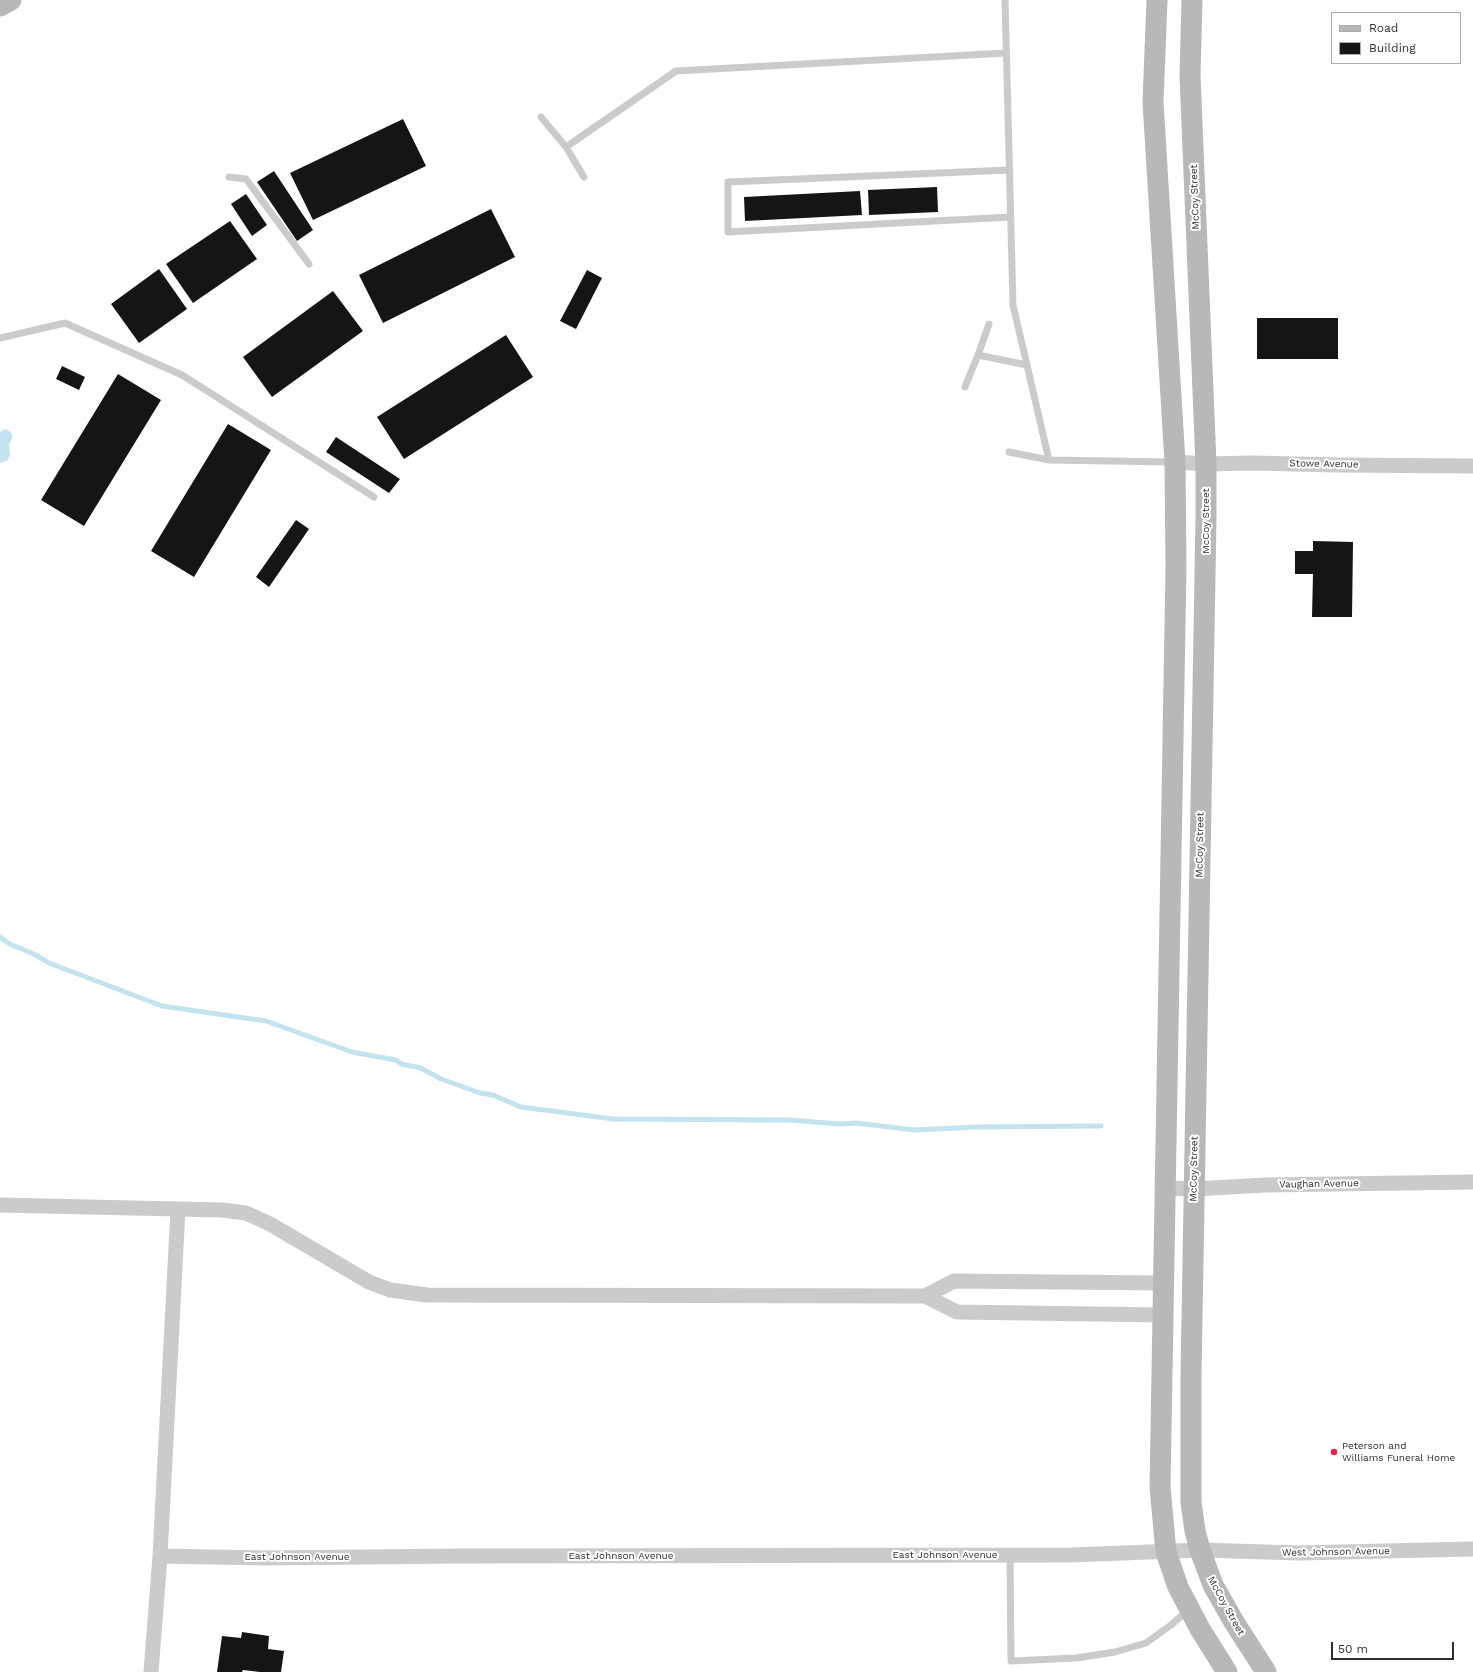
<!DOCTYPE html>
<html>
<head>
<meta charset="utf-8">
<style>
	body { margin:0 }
	#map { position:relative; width:1473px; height:1672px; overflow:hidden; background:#fff; font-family:"Work Sans",sans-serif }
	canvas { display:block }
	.legend { position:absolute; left:1331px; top:12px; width:130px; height:52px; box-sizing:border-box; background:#fff; border:1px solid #ababab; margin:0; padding:5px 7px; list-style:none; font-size:12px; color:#2e2e2e }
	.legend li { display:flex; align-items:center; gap:8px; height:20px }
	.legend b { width:20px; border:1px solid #ababab }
	.scale { position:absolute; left:1331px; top:1642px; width:123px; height:18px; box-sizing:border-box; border:2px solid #2e2e2e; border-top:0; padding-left:5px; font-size:12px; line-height:14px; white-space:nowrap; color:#2e2e2e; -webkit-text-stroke:3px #fff; paint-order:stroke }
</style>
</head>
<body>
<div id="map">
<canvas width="1473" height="1672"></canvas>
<ul class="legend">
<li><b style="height:5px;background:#b8b8b8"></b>Road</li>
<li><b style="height:11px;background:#151515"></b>Building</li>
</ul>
<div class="scale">50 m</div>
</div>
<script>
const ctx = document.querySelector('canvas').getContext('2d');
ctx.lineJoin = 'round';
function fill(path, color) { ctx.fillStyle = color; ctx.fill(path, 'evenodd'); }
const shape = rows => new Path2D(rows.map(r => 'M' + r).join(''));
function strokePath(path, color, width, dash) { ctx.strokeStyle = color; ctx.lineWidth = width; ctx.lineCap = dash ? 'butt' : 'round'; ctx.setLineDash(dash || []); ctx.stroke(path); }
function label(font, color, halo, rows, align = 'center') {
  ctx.font = font + ' "Work Sans",sans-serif'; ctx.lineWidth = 4; ctx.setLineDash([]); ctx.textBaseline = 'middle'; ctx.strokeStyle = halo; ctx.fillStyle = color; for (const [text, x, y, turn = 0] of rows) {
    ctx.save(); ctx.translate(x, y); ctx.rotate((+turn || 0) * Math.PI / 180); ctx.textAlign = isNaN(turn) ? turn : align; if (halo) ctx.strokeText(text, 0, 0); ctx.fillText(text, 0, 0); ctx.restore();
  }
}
const water = shape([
	[5,429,10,431,12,435,12,439,9,444,10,455,7,461,0,463,0,432]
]);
const stream = shape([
	[0,937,10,944,34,954,49,963,162,1006,266,1021,352,1052,396,1060,401,1064,421,1068,441,1079,480,1093,493,1095,521,1107,613,1119,789,1120,840,1124,856,1123,914,1130,976,1127,1101,1126]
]);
const building = shape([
	[403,119,426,166,313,220,290,173],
	[274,171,313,230,297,241,257,182],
	[937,187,938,212,869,215,868,190],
	[860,191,862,215,745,221,744,197],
	[246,194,267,225,252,236,231,204],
	[491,209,515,257,383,323,359,275],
	[230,221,257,259,193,303,166,264],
	[159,269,187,309,139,343,111,304],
	[587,270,602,278,576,329,560,321],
	[333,291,363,331,272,397,243,357],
	[1257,318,1338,318,1338,359,1257,359],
	[506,335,533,377,404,459,377,417],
	[62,366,85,377,79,390,56,379],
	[118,374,161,400,84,526,41,500],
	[228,424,271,450,194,577,151,551],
	[336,437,400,479,389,493,326,452],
	[296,520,309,529,269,587,256,577],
	[1313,541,1353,542,1352,617,1312,617,1313,574,1295,574,1295,551,1313,551],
	[242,1632,269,1636,268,1649,284,1651,281,1672,260,1672,243,1670,242,1672,217,1672,222,1636,241,1638]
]);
const lane = shape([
	[1005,0,1013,305,1049,460,1172,462],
	[541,117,566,147],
	[1009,170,728,182,728,232,1010,217],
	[229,177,246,179,309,264],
	[584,177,566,147,676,71,1006,53],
	[0,338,65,323,182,375,374,497],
	[978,355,989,324],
	[965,387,978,355,1027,365],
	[1009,452,1049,460],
	[1010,1555,1011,1661,1076,1658,1115,1652,1146,1643,1171,1625,1187,1611]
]);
const street = shape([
	[1175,462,1206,464,1251,463,1338,465,1473,466],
	[1165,1188,1194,1189,1265,1185,1473,1182],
	[0,1205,222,1210,246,1213,270,1224,369,1282,390,1290,427,1295,925,1296,954,1281,1163,1283],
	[925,1296,957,1312,1163,1315],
	[160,1556,178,1209],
	[151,1672,160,1556,266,1558,460,1556,1071,1555,1200,1550,1298,1553,1473,1549]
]);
const secondary = shape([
	[1157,0,1153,102,1175,462,1176,568,1160,1487,1166,1552,1178,1587,1200,1629,1227,1672],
	[1192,0,1190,75,1206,464,1206,518,1191,1376,1191,1502,1195,1531,1200,1550,1213,1585,1234,1622,1266,1672],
	[0,6,11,0]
]);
const markers = [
	[1334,1452,4,"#f71e49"]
];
const streetNames = [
	["McCoy Street",1195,197,-92],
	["Stowe Avenue",1324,464,1],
	["McCoy Street",1206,521,-90],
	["McCoy Street",1200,845,-89],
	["McCoy Street",1194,1169,-89],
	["Vaughan Avenue",1319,1184,-1],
	["West Johnson Avenue",1336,1552,-1],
	["East Johnson Avenue",945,1555],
	["East Johnson Avenue",621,1556],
	["East Johnson Avenue",297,1557],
	["McCoy Street",1226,1606,61]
];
const poiNames = [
	["Peterson and",1342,1446],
	["Williams Funeral Home",1342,1458]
];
fill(water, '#c3e3ef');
strokePath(stream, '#c3e3ef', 5);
fill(building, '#151515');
strokePath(lane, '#cbcbcb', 7);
strokePath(street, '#cbcbcb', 15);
strokePath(secondary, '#b8b8b8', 21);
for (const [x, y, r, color] of markers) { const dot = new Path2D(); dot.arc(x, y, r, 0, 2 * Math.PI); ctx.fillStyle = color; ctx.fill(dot); strokePath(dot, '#fff', 1.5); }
label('10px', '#2e2e2e', '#fff', streetNames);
label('10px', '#2e2e2e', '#fff', poiNames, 'left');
</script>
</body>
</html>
